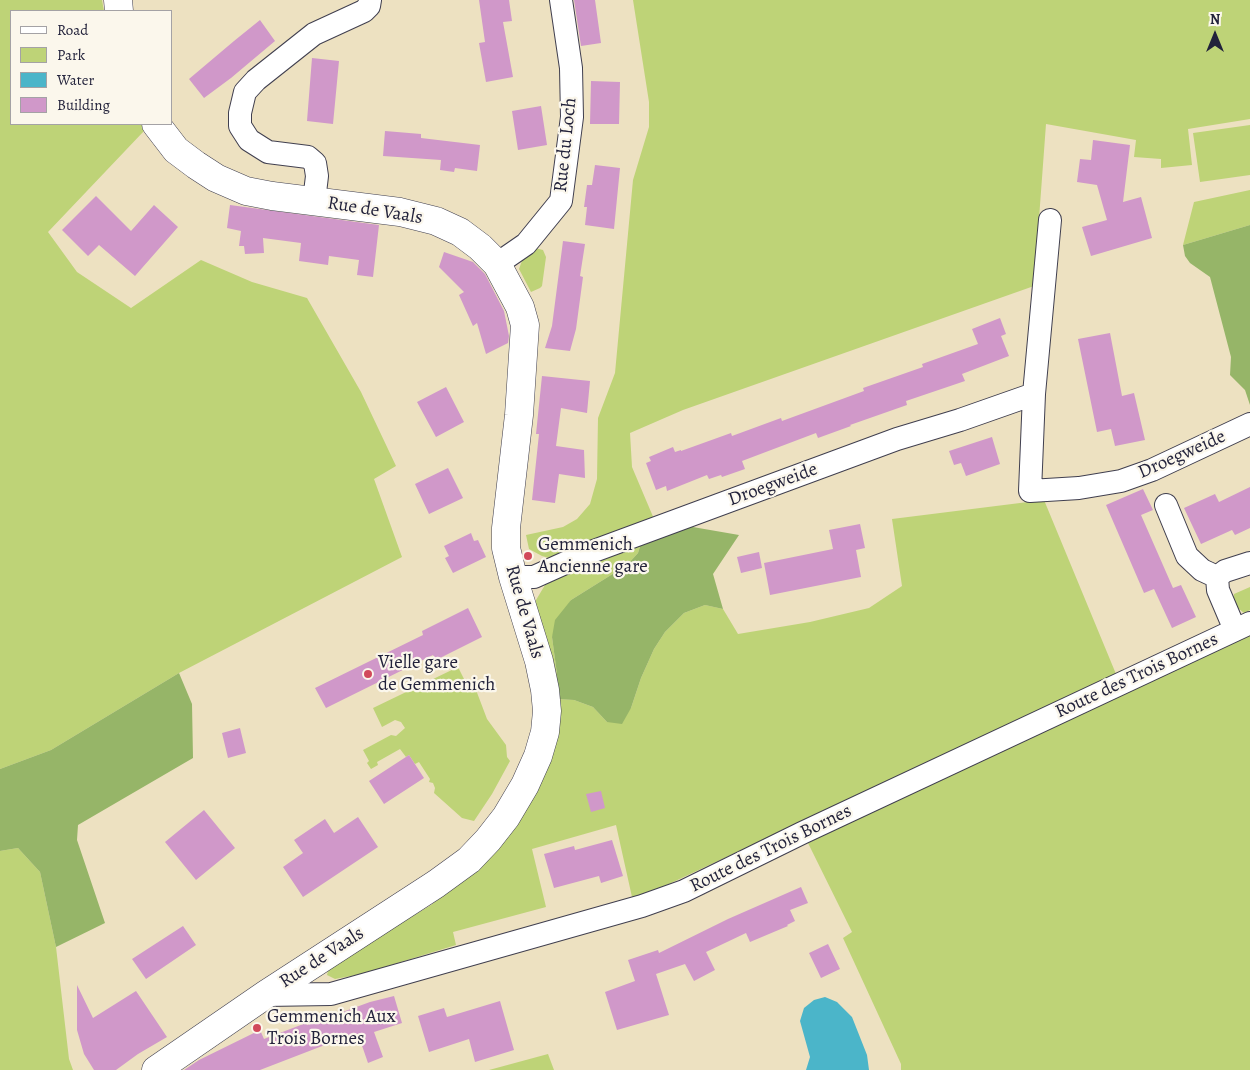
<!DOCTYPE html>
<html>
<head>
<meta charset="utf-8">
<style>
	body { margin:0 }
	#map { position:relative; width:1250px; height:1070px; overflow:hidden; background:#ede1c1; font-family:Alegreya,serif }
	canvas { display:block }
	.legend { position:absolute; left:10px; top:10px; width:162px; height:115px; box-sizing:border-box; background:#fbf7ec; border:1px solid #a4a2a5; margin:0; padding:6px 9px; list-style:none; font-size:15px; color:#22223b }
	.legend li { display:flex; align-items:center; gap:10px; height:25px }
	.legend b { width:25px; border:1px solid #a4a2a5 }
	.north { position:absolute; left:1190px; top:10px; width:50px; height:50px; -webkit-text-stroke:4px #fbf7ec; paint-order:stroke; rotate:0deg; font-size:14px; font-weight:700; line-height:20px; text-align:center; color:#22223b }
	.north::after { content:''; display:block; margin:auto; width:18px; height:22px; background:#22223b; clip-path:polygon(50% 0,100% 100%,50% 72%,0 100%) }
</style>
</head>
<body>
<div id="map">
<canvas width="1250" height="1070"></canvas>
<ul class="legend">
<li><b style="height:6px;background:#fff"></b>Road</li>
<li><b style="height:14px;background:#bed377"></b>Park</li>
<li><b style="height:14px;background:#4bb5c9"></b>Water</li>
<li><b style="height:14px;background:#d098c9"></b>Building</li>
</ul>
<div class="north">N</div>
</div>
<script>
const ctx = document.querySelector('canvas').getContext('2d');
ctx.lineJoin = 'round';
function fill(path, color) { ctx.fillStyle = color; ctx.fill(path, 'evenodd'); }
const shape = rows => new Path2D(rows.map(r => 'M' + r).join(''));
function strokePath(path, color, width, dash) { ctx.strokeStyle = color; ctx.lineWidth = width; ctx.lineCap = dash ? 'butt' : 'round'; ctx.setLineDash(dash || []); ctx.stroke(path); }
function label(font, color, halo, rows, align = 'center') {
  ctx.font = font + ' Alegreya,serif'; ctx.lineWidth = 4.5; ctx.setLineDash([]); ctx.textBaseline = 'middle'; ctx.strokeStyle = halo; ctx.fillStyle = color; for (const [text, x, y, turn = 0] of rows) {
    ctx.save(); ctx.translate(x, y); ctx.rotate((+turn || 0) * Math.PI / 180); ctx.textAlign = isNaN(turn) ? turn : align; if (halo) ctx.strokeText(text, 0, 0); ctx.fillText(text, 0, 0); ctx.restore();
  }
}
const green = shape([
	[0,0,102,0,104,11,11,11,11,124,141,124,144,131,48,232,77,272,131,308,201,260,252,282,307,298,361,392,396,466,374,479,402,557,179,673,51,750,0,769],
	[633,0,1250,0,1250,119,1188,129,1192,165,1161,168,1161,159,1134,157,1136,140,1046,124,1034,286,683,410,630,433,632,467,654,519,549,558,542,556,529,549,526,535,563,527,577,519,590,504,597,479,598,418,615,373,633,180,649,127,649,102],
	[1250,125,1250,175,1200,182,1193,133],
	[1250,190,1250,225,1183,245,1194,202],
	[535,248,543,250,546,257,542,286,540,288,531,292,519,269,523,258],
	[1044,500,1116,674,654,891,632,897,616,825,532,849,546,907,453,932,456,945,362,974,335,979,327,975,329,967,431,905,478,865,516,827,538,786,535,616,536,600,545,585,559,576,641,543,638,553,627,565,571,600,552,637,557,674,557,699,574,700,593,707,607,722,631,708,641,678,654,649,665,632,684,613,705,605,723,609,738,634,810,622,869,608,902,586,892,519],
	[1250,587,1250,610,1244,613,1233,604,1234,594],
	[1250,633,1250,1070,901,1070,901,1064,843,938,852,932,808,843,1040,729],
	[458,667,467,685,473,682,487,719,506,745,507,757,510,761,492,794,474,821,462,818,434,793,435,788,433,783,429,782,430,779,419,762,415,764,409,755,406,757,400,749,377,762,378,765,371,769,367,763,369,761,363,750,391,735,396,736,405,728,401,722,395,720,382,727,373,708],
	[18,848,40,872,56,947,69,1059,73,1070,0,1070,0,851],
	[548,1054,554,1070,489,1070]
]);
const forest = shape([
	[1250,225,1250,405,1245,390,1230,375,1231,357,1210,277,1190,263,1185,256,1183,245],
	[687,526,739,535,713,574,723,609,705,605,684,613,665,632,654,649,641,678,631,708,622,724,607,722,593,707,574,700,557,699,557,674,552,637,555,620,571,600,627,565,638,553,641,543],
	[179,673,192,704,193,758,78,825,77,840,105,923,56,947,40,872,18,848,0,851,0,769,51,750]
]);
const water = shape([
	[825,997,837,1002,852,1017,867,1055,869,1070,806,1070,810,1057,800,1021,804,1008,814,1000]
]);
const building = shape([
	[479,0,509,0,512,21,503,22,513,77,486,82,479,43,485,42],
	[574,0,595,0,601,43,581,46],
	[260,20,275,41,231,78,204,98,189,79,234,41],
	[312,58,339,61,333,124,307,121],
	[591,81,620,82,619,124,590,124],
	[541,106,547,145,518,150,512,111],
	[385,131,421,134,421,138,480,145,477,171,455,168,454,172,440,170,441,160,383,156],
	[1093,140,1130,145,1123,202,1141,197,1152,238,1091,256,1082,227,1107,220,1097,185,1077,182,1080,159,1091,160],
	[595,165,620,168,614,229,585,225,587,207,584,207,587,185,592,185],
	[96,196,131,231,154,205,178,227,135,276,99,245,88,256,62,230],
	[230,205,379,225,373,277,357,275,359,260,329,256,328,265,299,261,301,243,263,238,264,253,245,254,244,246,239,246,241,231,227,228],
	[563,241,585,244,580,276,583,277,576,329,570,351,545,348,552,326],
	[444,252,473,262,485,274,504,311,509,336,508,343,486,354,477,323,473,326,459,295,464,292,439,267],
	[1000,318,1006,334,1001,336,1009,356,962,374,965,381,906,401,907,405,850,425,851,426,818,438,816,433,742,461,745,469,722,477,721,475,709,479,707,475,667,491,666,486,656,490,646,463,651,461,649,457,673,447,675,452,681,450,681,451,731,433,732,436,781,418,782,421,864,391,863,388,923,367,922,364,978,344,972,329],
	[1110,333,1122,396,1134,393,1145,440,1115,446,1111,429,1097,432,1078,339],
	[542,376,590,381,587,413,561,408,556,446,584,450,585,478,559,474,555,503,532,500,539,434,536,434],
	[446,387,464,422,436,437,417,402],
	[992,437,1000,464,966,476,961,463,954,465,949,451],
	[448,468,463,498,429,514,415,484],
	[1250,487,1250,528,1235,535,1232,530,1201,544,1184,508,1215,494,1219,502],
	[1143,489,1153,510,1141,515,1173,588,1181,585,1196,617,1172,628,1154,589,1144,593,1106,505],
	[860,524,865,548,856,550,861,577,770,595,764,563,833,549,829,530],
	[471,533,474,541,478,540,486,557,453,573,445,558,449,556,444,546],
	[759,552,762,568,741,573,737,557],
	[468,608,482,637,436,660,433,655,326,708,315,688,423,635,422,631],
	[240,728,246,753,228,758,222,733],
	[409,755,424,778,384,804,369,781],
	[601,791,605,808,591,812,586,794],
	[204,810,235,848,196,880,165,842],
	[358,817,378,847,303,897,283,867,303,853,294,840,325,819,334,833],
	[612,840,623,876,601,883,599,876,554,888,544,854,574,846,575,850],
	[801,887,808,903,790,910,795,921,787,925,788,926,750,942,746,933,706,952,715,970,694,981,685,964,656,974,669,1015,617,1030,605,992,635,981,628,960,658,950,659,953,728,919],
	[183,926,196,945,146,979,132,959],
	[828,944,840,969,821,978,809,953],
	[77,985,93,1018,136,991,167,1037,138,1054,116,1070,94,1070,84,1054,77,1030],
	[394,996,402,1023,374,1032,383,1057,368,1063,358,1034,330,1045,330,1043,260,1070,184,1070,199,1060,260,1030,264,1039,306,1023,307,1025,370,1002],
	[500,1001,514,1050,475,1062,469,1039,429,1052,418,1016,444,1008,447,1017]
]);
const minor = shape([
	[314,201,317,176,315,163,308,157,268,152,249,140,240,126,240,113,245,92,256,80,314,34,364,11,369,6,370,0],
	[1050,220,1034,394,1030,491,1079,488,1121,481,1152,470,1250,424],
	[497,264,526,244,561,201,572,117,571,68,561,0],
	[1166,505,1187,556,1202,570,1217,577],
	[513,577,534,577,583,555,897,439,960,420,1034,394],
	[1235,630,1218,590,1217,577,1225,571,1250,563],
	[265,995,331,994,642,906,684,891,802,833,1250,623]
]);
const secondary = shape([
	[118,0,119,11],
	[156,124,176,150,196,165,216,178,246,191,272,196,400,212,436,221,460,232,480,247,497,264,520,307,525,325,519,415,506,528,506,548,513,577,539,661,545,690,547,711,545,732,538,756,525,785,506,817,488,840,469,860,436,884,265,995,156,1070]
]);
const markers = [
	[528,556,5,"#d1495b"],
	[368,674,5,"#d1495b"],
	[257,1028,5,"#d1495b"]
];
const streetNames = [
	["Rue du Loch",566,145,-84],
	["Rue de Vaals",375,211,9],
	["Droegweide",1182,455,-24],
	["Droegweide",773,485,-20],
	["Rue de Vaals",524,612,74],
	["Route des Trois Bornes",1137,676,-25],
	["Route des Trois Bornes",771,849,-26],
	["Rue de Vaals",322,958,-33]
];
const poiNames = [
	["Gemmenich",538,545],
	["Ancienne gare",538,567],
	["Vielle gare",378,663],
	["de Gemmenich",378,685],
	["Gemmenich Aux",267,1017],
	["Trois Bornes",267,1039]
];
fill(green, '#bed377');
fill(forest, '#96b568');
fill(water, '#4bb5c9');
fill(building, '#d098c9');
strokePath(minor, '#403f4f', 24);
strokePath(secondary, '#403f4f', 29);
strokePath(minor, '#fff', 22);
strokePath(secondary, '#fff', 28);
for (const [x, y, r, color] of markers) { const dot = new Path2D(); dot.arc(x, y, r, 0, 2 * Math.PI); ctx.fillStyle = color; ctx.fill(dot); strokePath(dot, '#fbf7ec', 2); }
label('19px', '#22223b', '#fbf7ec', streetNames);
label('19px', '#22223b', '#fbf7ec', poiNames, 'left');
</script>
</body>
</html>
